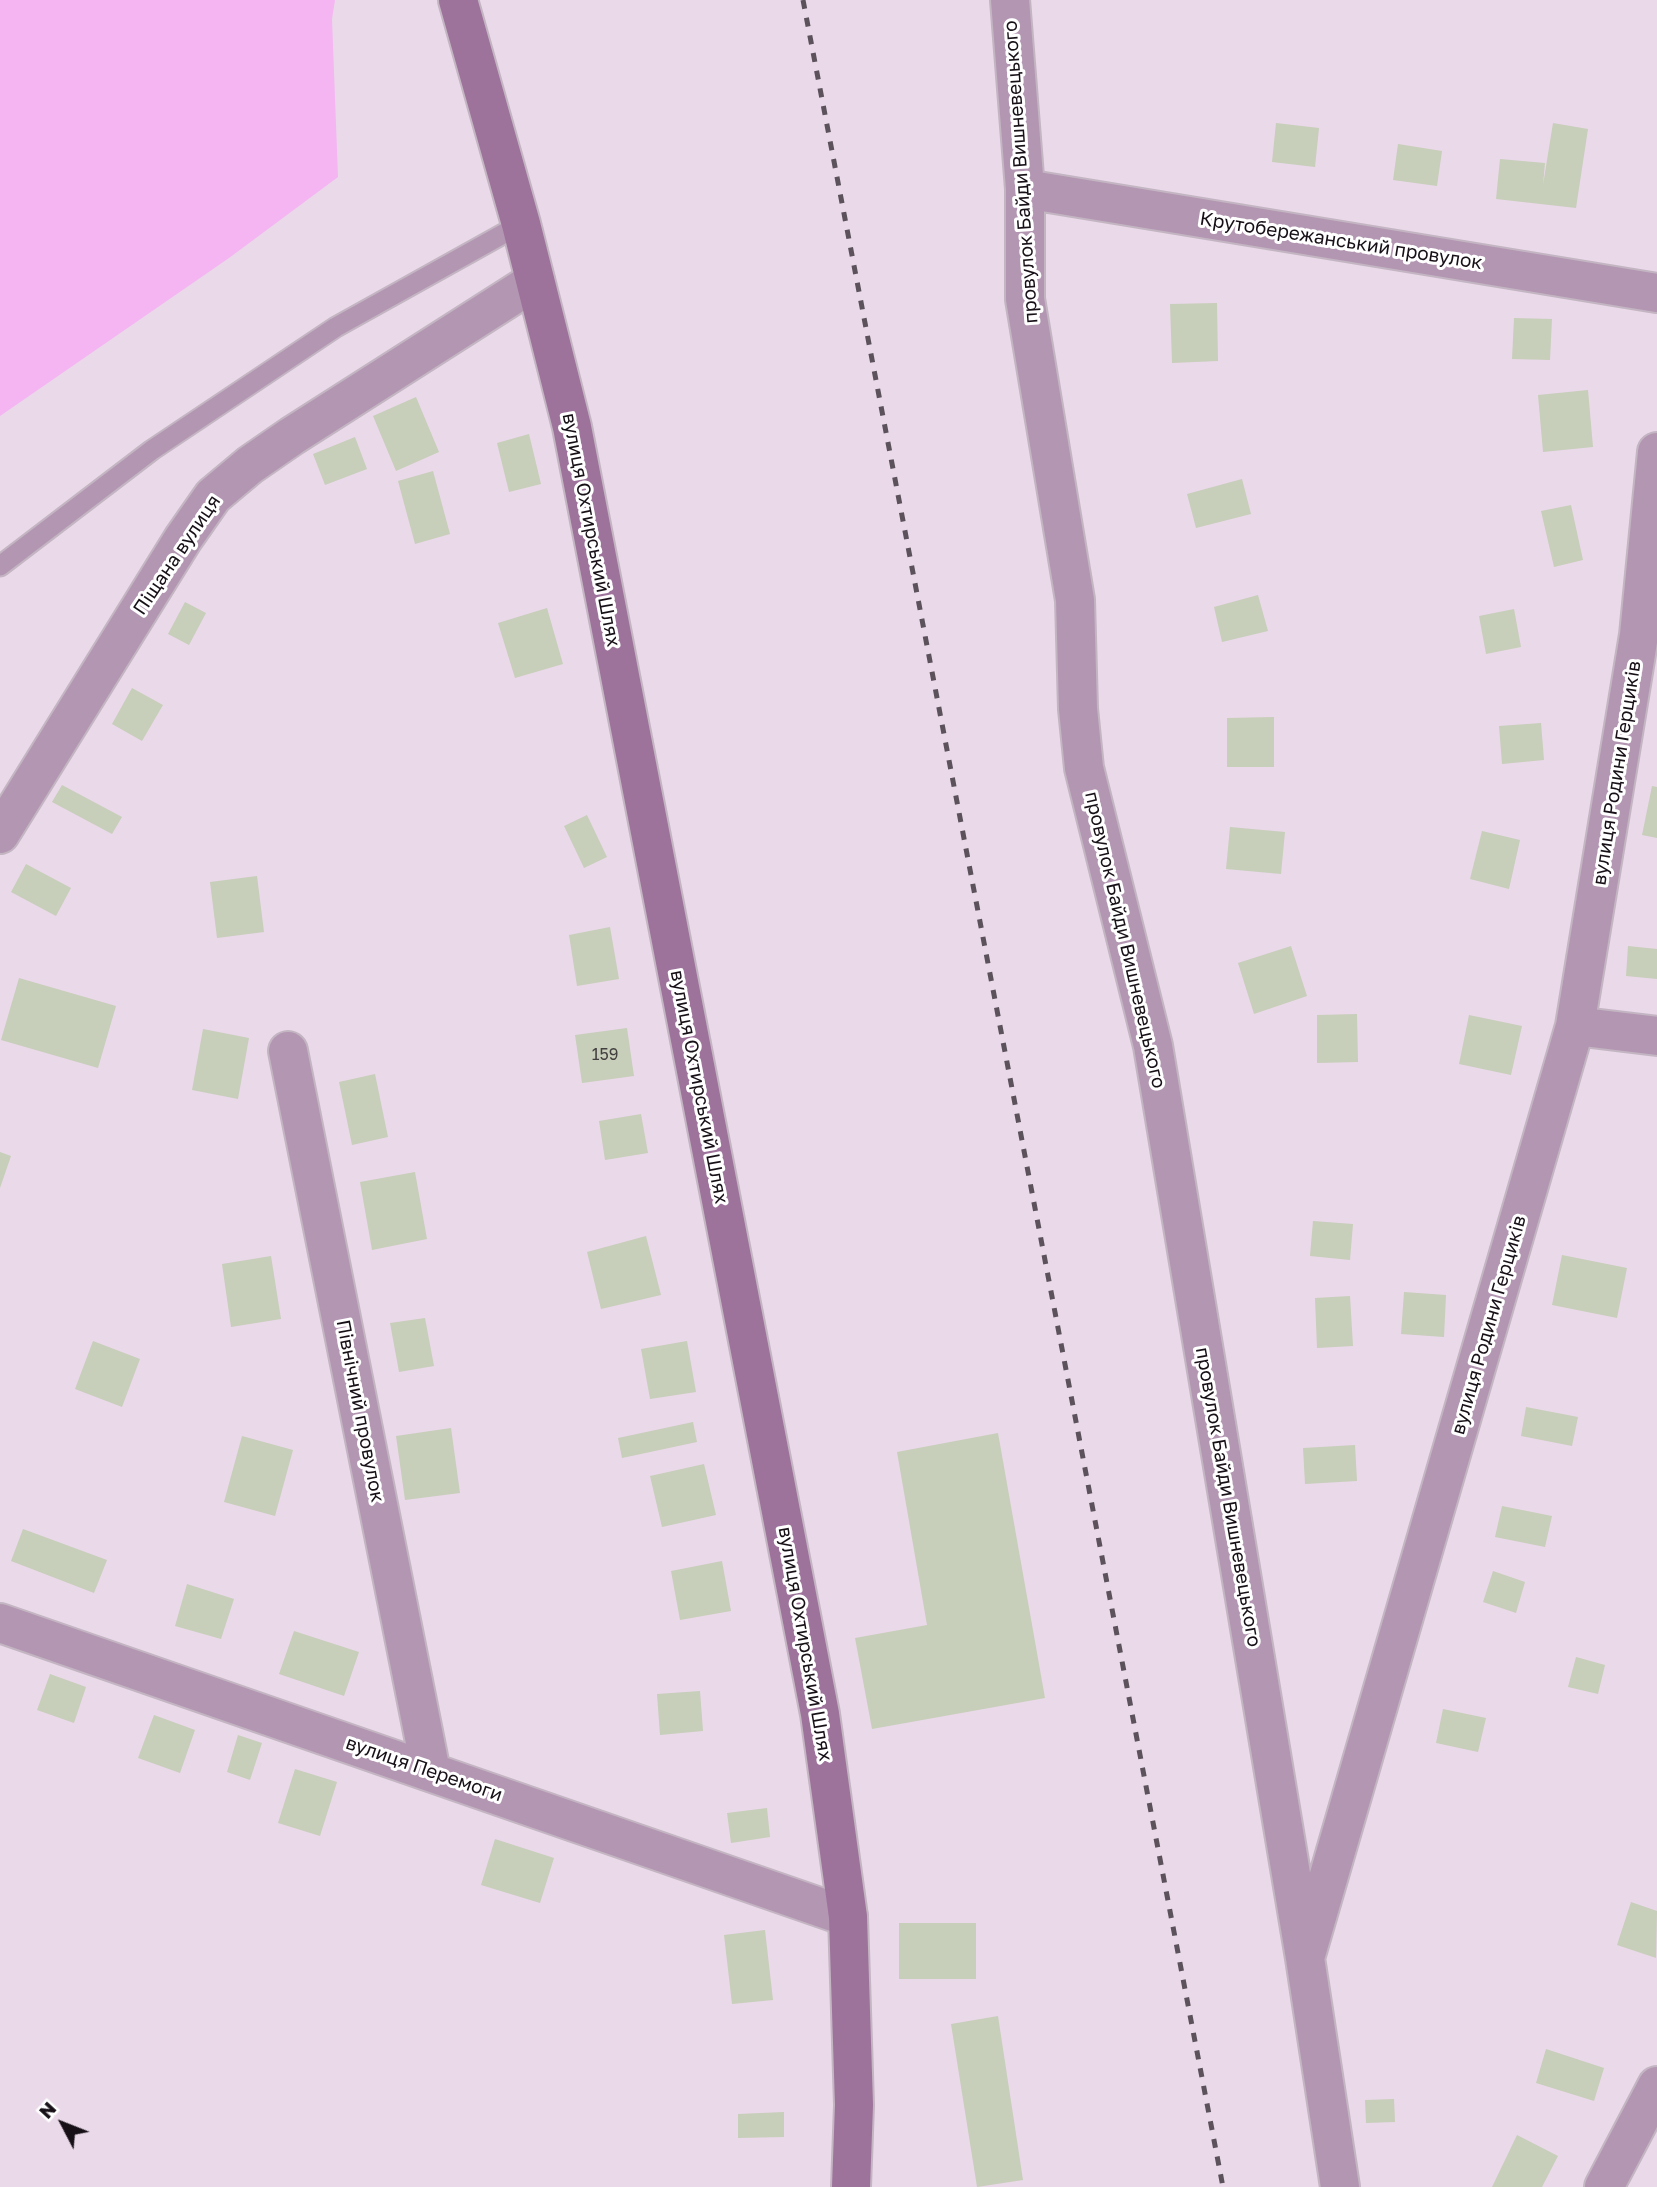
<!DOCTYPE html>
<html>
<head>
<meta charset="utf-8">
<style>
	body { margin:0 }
	#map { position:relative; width:1657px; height:2187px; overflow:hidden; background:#ead9e9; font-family:"Golos Text",sans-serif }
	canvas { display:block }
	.north { position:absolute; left:28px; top:2089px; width:70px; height:70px; -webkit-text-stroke:5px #fff; paint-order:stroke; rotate:312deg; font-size:19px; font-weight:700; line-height:28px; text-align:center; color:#171117 }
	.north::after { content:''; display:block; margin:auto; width:24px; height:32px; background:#171117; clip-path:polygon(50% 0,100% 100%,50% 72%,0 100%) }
</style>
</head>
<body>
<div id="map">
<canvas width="1657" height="2187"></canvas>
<div class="north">N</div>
</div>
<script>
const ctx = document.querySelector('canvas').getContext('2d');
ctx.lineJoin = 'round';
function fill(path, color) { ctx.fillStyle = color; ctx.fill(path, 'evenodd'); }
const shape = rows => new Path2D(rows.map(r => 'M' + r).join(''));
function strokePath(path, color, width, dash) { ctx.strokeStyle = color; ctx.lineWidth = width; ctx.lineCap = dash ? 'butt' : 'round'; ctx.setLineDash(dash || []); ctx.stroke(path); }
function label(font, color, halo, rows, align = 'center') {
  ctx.font = font + ' "Golos Text",sans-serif'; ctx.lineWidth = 6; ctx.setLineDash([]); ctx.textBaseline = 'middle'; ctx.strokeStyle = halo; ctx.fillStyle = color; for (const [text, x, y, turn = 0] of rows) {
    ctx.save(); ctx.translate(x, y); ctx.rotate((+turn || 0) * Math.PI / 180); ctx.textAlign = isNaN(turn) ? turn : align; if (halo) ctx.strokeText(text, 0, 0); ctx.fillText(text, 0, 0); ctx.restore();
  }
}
const green = shape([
	[0,0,335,0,332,19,338,177,229,258,0,416]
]);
const building = shape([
	[1276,123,1319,128,1315,167,1272,162],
	[1553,123,1588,129,1576,208,1496,199,1500,159,1545,163,1543,185],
	[1398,144,1442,151,1437,186,1393,180],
	[1217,303,1218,361,1172,363,1170,304],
	[1514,318,1552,319,1550,360,1512,359],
	[1588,390,1593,447,1543,452,1538,395],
	[416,397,439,452,396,471,373,416],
	[529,434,541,484,509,492,497,443],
	[355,437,367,469,325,485,313,454],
	[433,471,450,534,415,544,398,481],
	[1242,479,1251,514,1196,528,1187,494],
	[1571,505,1583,560,1554,567,1541,511],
	[1258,595,1268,631,1222,642,1214,607],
	[185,602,206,613,189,645,168,634],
	[547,608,563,664,515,678,498,623],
	[1514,609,1521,647,1486,654,1479,616],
	[132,688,163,705,142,741,112,724],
	[1274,717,1274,767,1227,767,1227,718],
	[1541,723,1544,760,1502,764,1499,726],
	[62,785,122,817,112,834,52,802],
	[1652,786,1657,787,1657,838,1642,835],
	[587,815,607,857,584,868,564,826],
	[1230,827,1285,832,1281,874,1226,869],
	[1482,831,1520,840,1509,889,1470,879],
	[26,864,71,888,56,916,11,892],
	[257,876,264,932,217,938,210,882],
	[610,927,619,979,577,986,569,935],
	[1291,946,1307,996,1254,1014,1238,963],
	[1628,946,1657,949,1657,979,1626,976],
	[19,978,116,1006,98,1068,1,1040],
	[1357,1014,1358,1062,1317,1063,1317,1015],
	[1469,1015,1522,1026,1511,1075,1459,1064],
	[627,1028,634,1076,582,1083,575,1035],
	[203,1029,249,1038,238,1099,192,1090],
	[375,1074,388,1137,352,1145,339,1082],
	[641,1114,648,1153,605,1160,599,1121],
	[0,1152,11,1156,0,1188],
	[415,1172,427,1239,372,1250,360,1182],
	[1313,1221,1353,1224,1350,1260,1310,1256],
	[646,1236,661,1295,601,1309,587,1252],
	[1562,1255,1627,1268,1617,1318,1552,1305],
	[271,1256,281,1319,231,1327,222,1264],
	[1404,1292,1446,1295,1444,1337,1401,1334],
	[1350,1296,1353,1346,1317,1348,1315,1298],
	[425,1318,434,1366,399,1372,390,1323],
	[93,1341,140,1359,122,1407,75,1389],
	[687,1341,696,1392,650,1399,641,1349],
	[1526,1407,1578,1417,1572,1446,1521,1436],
	[693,1422,697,1442,622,1458,618,1438],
	[451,1428,460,1493,405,1500,396,1436],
	[998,1433,1045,1698,872,1729,855,1638,927,1625,897,1452],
	[242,1436,293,1450,275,1516,224,1502],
	[1355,1445,1357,1481,1305,1484,1303,1448],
	[704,1464,716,1515,662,1527,650,1476],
	[1502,1506,1552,1516,1545,1547,1495,1537],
	[23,1529,107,1560,94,1593,11,1561],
	[722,1561,731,1611,680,1620,671,1571],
	[1493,1571,1525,1582,1516,1613,1483,1602],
	[187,1584,234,1599,221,1639,175,1626],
	[294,1631,359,1652,344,1696,279,1674],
	[1576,1657,1605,1665,1598,1694,1568,1687],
	[50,1674,86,1687,74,1723,37,1710],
	[700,1691,703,1731,660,1735,657,1694],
	[1443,1709,1486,1718,1478,1752,1436,1743],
	[154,1715,195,1730,180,1773,138,1758],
	[238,1735,262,1743,250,1780,227,1772],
	[295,1769,337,1782,320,1836,278,1823],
	[767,1808,770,1837,731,1843,727,1813],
	[495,1839,554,1858,540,1903,481,1885],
	[1631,1902,1657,1911,1656,1958,1617,1945],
	[899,1923,976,1923,976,1979,899,1979],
	[765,1930,773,2000,732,2004,724,1935],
	[998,2016,1023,2180,977,2187,951,2024],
	[1546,2049,1604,2068,1594,2101,1536,2083],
	[1394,2099,1395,2122,1366,2123,1365,2100],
	[784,2112,784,2137,738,2138,738,2114],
	[1517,2135,1558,2156,1542,2187,1492,2187]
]);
const lane = shape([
	[0,566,152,450,336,327,521,224]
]);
const street = shape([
	[1010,0,1025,189,1025,299,1075,600,1078,709,1084,768,1153,1046,1305,1958],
	[1025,189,1657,293],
	[0,834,183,539,213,496,250,465,292,436,535,281],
	[1575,1026,1657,1036],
	[288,1051,431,1772],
	[0,1623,848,1917],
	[1340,2187,1305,1958,1575,1026,1639,635,1657,452],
	[1604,2187,1657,2086]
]);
const secondary = shape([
	[458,0,521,224,572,427,820,1714,848,1917,854,2105,851,2187]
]);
const rail = shape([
	[803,0,1223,2187]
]);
const numberNames = [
	["159",605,1055]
];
const streetNames = [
	["провулок Байди Вишневецького",1021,172,-94],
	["Крутобережанський провулок",1341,241,9],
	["вулиця Охтирський Шлях",591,530,79],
	["Піщана вулиця",177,555,-56],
	["вулиця Родини Герциків",1617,773,-81],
	["провулок Байди Вишневецького",1125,940,77],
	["вулиця Охтирський Шлях",699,1087,79],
	["вулиця Родини Герциків",1489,1325,-74],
	["Північний провулок",360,1411,79],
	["провулок Байди Вишневецького",1228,1497,80],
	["вулиця Охтирський Шлях",805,1644,80],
	["вулиця Перемоги",424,1769,19]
];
fill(green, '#f4b5f2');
fill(building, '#c7ceba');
strokePath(lane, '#c4b5c3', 23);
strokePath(street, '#c4b5c3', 42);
strokePath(secondary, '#c4b5c3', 42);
strokePath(lane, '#b397b2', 19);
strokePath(street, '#b397b2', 38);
strokePath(secondary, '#9d739b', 38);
strokePath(rail, '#5c525c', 5, [9, 9]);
label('16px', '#434040', null, numberNames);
label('19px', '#171117', '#fff', streetNames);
</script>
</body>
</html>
